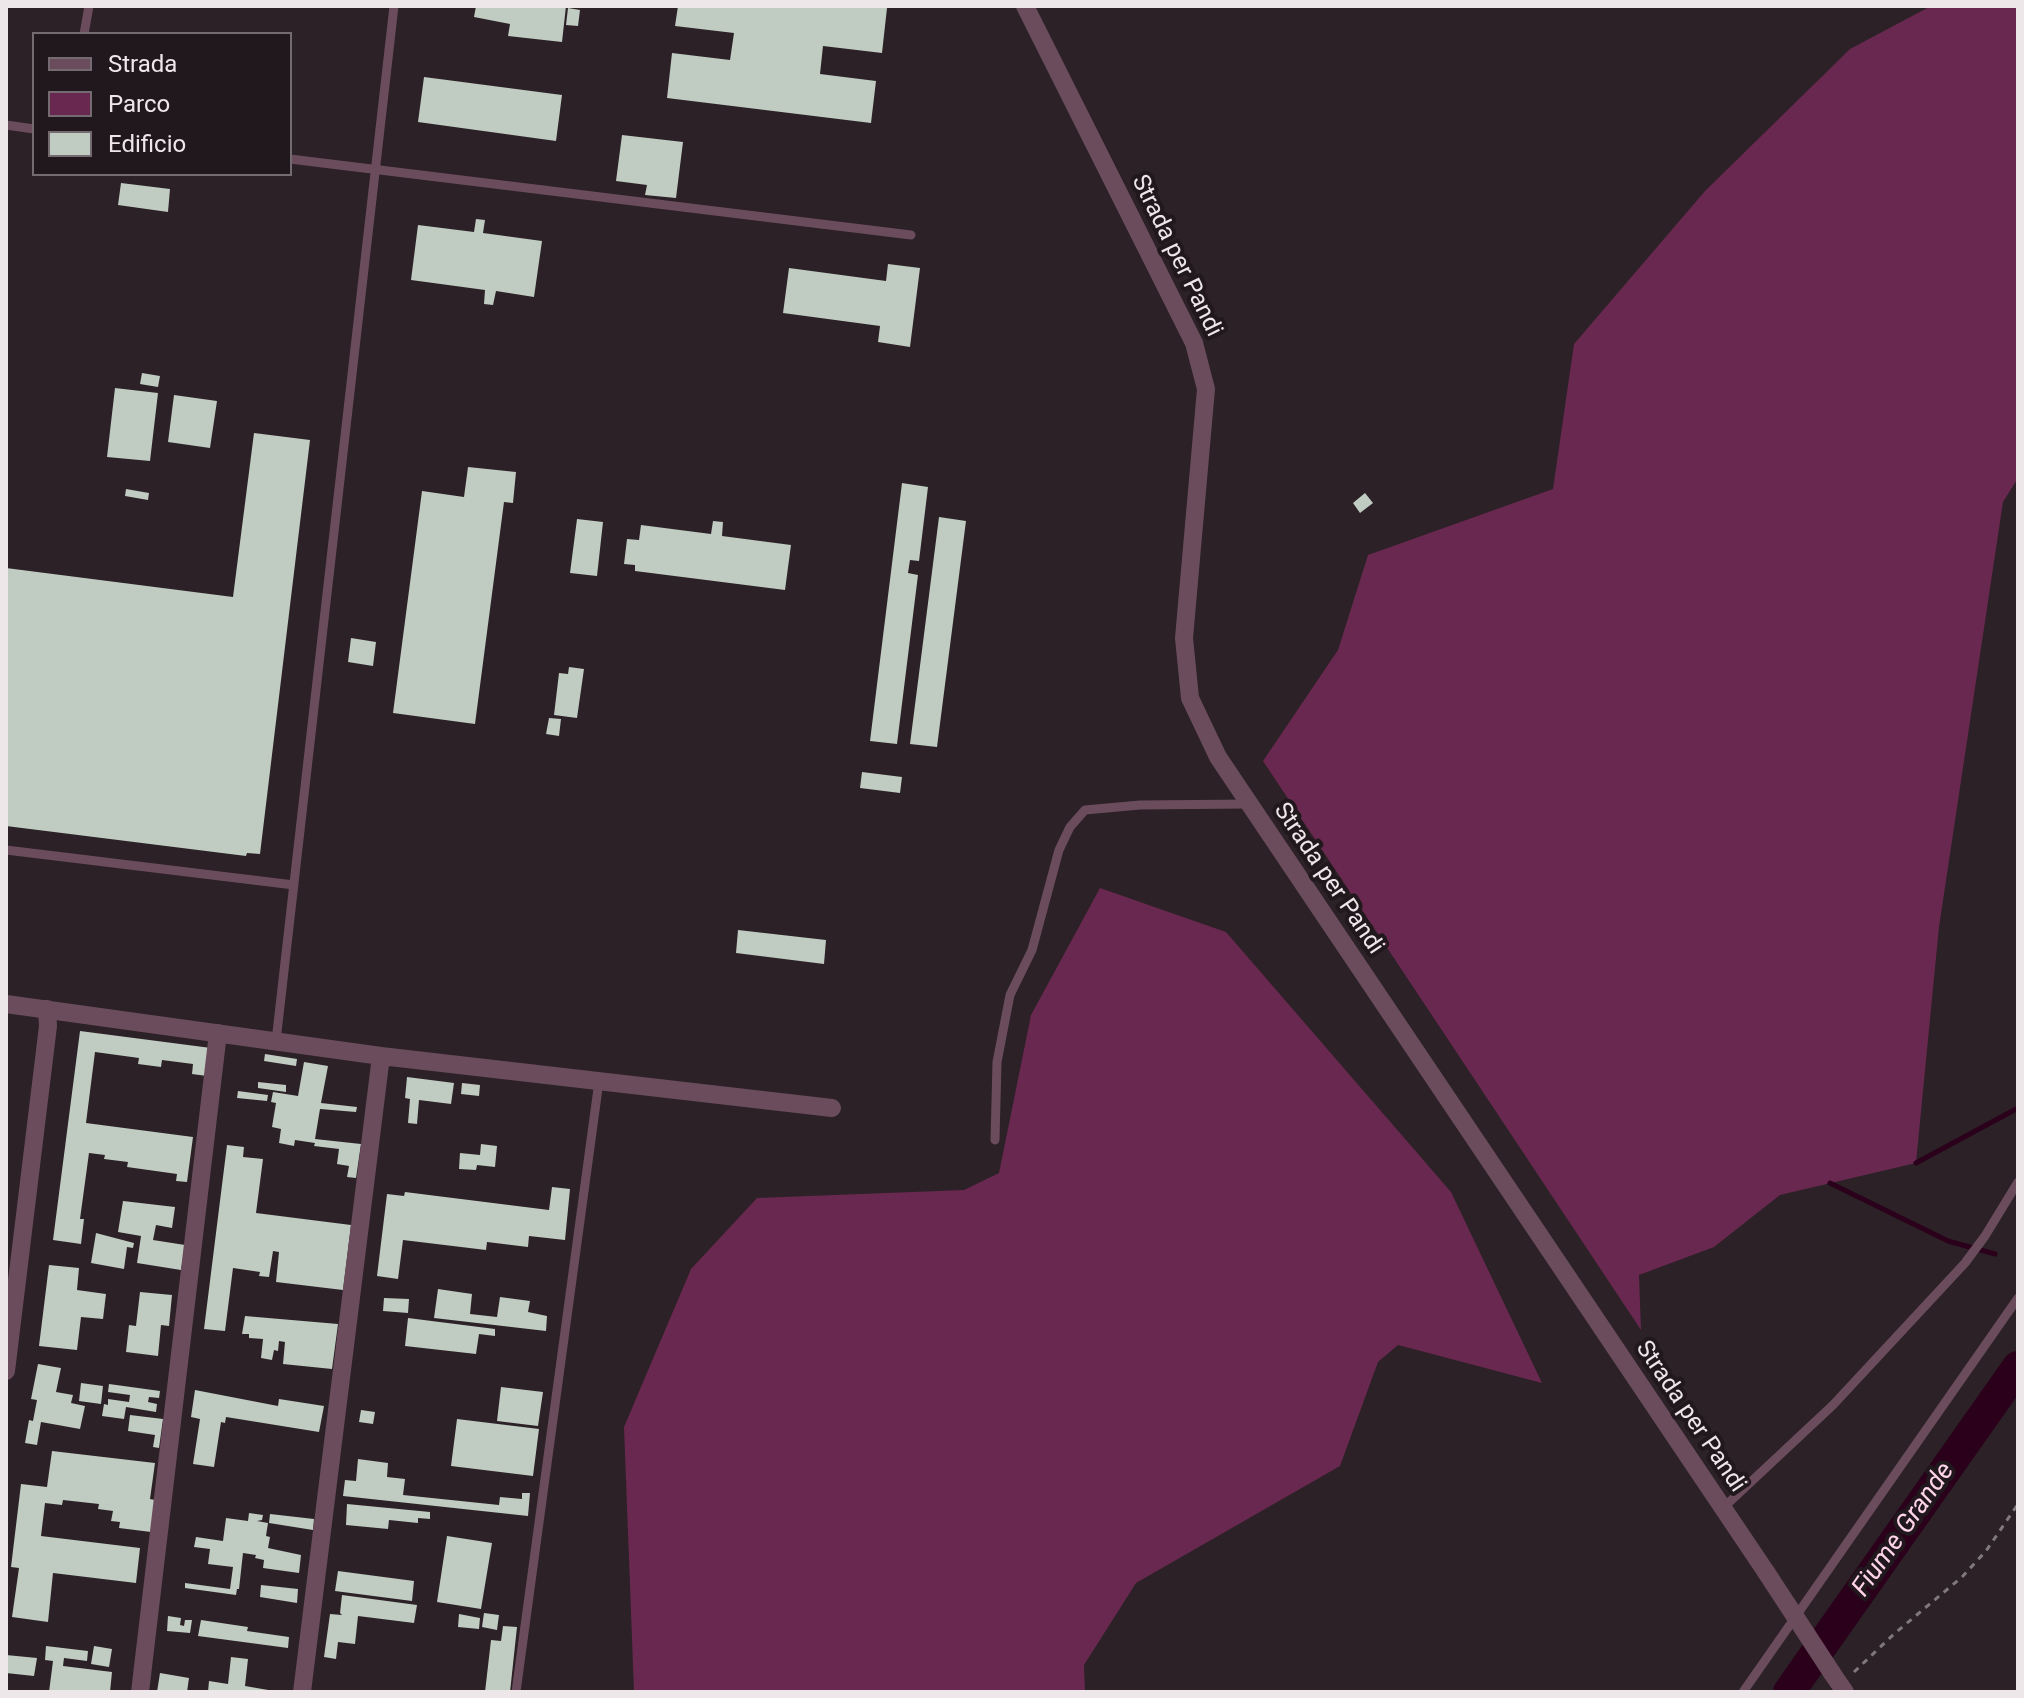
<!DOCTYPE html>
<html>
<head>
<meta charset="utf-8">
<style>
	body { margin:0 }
	#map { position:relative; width:2024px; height:1698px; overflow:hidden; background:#2b2126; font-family:Roboto,sans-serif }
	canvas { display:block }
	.frame { position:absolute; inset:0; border:8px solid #ede7ea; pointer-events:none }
	.legend { position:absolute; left:32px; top:32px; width:260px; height:144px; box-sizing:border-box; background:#21181d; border:2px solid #736b6f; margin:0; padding:10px 14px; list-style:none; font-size:24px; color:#ede7ea }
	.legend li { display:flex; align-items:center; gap:16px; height:40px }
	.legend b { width:40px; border:2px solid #736b6f }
</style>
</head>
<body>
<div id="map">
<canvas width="2024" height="1698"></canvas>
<div class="frame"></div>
<ul class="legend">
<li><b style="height:10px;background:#6b4c5c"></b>Strada</li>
<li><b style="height:22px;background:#69284f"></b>Parco</li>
<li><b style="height:22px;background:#c0cbc2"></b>Edificio</li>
</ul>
</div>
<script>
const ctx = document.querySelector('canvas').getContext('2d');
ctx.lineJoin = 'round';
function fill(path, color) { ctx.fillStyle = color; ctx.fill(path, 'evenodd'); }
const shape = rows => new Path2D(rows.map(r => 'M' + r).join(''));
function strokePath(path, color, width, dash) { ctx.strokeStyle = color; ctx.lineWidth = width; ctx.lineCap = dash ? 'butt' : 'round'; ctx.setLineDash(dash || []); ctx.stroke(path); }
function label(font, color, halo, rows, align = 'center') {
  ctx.font = font + ' Roboto,sans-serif'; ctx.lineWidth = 8; ctx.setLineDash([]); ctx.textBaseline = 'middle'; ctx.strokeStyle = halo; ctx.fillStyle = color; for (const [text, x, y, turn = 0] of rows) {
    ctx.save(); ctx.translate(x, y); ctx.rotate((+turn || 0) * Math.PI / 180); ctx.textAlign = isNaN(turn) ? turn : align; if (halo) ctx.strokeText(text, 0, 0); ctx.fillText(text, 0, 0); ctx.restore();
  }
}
const green = shape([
	[1931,6,2018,6,2018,478,2003,502,1939,927,1916,1163,1780,1195,1714,1247,1639,1275,1641,1330,1263,761,1338,650,1368,555,1553,489,1574,344,1705,191,1850,49],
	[1100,888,1226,932,1451,1192,1542,1383,1398,1345,1378,1362,1340,1466,1136,1583,1084,1665,1085,1692,634,1692,624,1427,691,1269,757,1198,964,1190,999,1173,1031,1015]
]);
const stream = shape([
	[1916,1163,2018,1108],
	[1830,1183,1948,1241,1995,1254]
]);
const river = shape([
	[1789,1692,2018,1367]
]);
const building = shape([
	[476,6,566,6,562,42,508,36,510,24,474,17],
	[678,6,867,6,887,8,882,53,823,46,820,74,876,81,871,123,667,98,672,53,730,60,734,33,675,26],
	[568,8,580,10,578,26,566,25],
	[424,77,562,95,556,141,418,122],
	[622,135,683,142,676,198,645,195,647,185,616,181],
	[121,183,170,189,168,212,118,205],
	[476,219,485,220,483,233,542,241,534,297,496,291,493,305,484,304,485,290,411,280,418,225,474,232],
	[888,264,920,268,910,347,878,342,880,326,783,313,789,268,886,281],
	[142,373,160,376,158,387,140,384],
	[115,388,158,393,150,461,107,457],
	[174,395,217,401,210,448,168,442],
	[254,433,310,440,260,854,247,853,246,856,6,826,6,568,233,597],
	[468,467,516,472,513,503,504,502,475,724,393,713,422,491,464,497],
	[902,483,928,487,919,561,910,560,908,573,918,575,897,744,870,741],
	[126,489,149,493,148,500,125,496],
	[1365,493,1373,503,1360,513,1353,503],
	[939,517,966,521,937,747,910,744],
	[577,519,603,522,597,576,570,573],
	[713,521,723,522,722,536,791,545,785,590,635,571,635,565,624,564,627,539,639,540,641,525,711,534],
	[351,638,376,642,373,666,348,662],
	[569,667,584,669,577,718,554,715,559,673,568,674],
	[549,718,561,719,559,736,546,734],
	[862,772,902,777,900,793,860,788],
	[738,930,826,940,824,964,736,953],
	[80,1031,211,1048,207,1076,192,1074,193,1064,162,1060,161,1067,138,1064,139,1058,95,1052,86,1123,193,1137,187,1182,176,1181,177,1174,127,1167,128,1162,104,1159,105,1155,89,1153,80,1219,84,1219,81,1244,53,1240],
	[265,1054,297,1059,296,1066,264,1061],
	[304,1062,328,1066,321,1103,357,1107,356,1112,320,1109,315,1139,361,1144,356,1178,347,1177,349,1166,337,1164,339,1149,314,1146,315,1143,295,1140,294,1146,279,1143,281,1129,272,1127,276,1103,271,1102,273,1092,298,1096],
	[407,1077,454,1083,451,1104,419,1100,417,1124,408,1123,410,1099,405,1098],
	[258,1082,286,1085,286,1092,258,1088],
	[462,1083,480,1085,479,1096,461,1094],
	[238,1091,268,1095,267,1101,237,1098],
	[481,1144,497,1146,495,1167,477,1165,476,1170,459,1169,460,1153,480,1155],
	[227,1145,244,1147,243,1157,263,1159,256,1213,351,1225,343,1290,276,1282,279,1252,273,1251,269,1277,259,1276,260,1272,233,1268,225,1331,204,1329],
	[552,1187,570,1189,565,1240,529,1236,528,1247,487,1242,486,1250,403,1240,398,1279,377,1276,387,1194,404,1196,405,1192,549,1210],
	[123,1201,175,1207,172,1228,156,1225,153,1240,185,1245,181,1270,137,1263,141,1236,118,1232],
	[96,1233,134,1243,133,1248,127,1247,124,1269,91,1263],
	[49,1265,79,1268,77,1290,106,1294,103,1319,81,1317,77,1350,39,1346],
	[438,1289,472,1294,470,1314,497,1317,500,1297,530,1301,528,1312,547,1316,546,1331,434,1318],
	[140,1292,172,1295,169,1326,161,1325,158,1356,126,1352,129,1325,136,1326],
	[384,1298,409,1299,408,1313,383,1311],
	[245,1316,338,1324,332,1369,283,1364,285,1342,279,1341,278,1351,274,1350,272,1360,261,1358,263,1339,249,1338,249,1334,242,1334],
	[408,1318,495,1329,495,1336,479,1334,476,1354,405,1346],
	[38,1364,61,1368,56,1392,73,1395,71,1403,85,1406,80,1429,41,1422,37,1445,25,1443,29,1420,33,1421,37,1400,31,1399],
	[81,1383,103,1386,101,1404,79,1401],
	[109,1384,160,1391,159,1398,149,1397,148,1402,157,1404,156,1412,126,1407,124,1419,102,1416,104,1404,108,1405,108,1399,129,1402,130,1395,108,1392],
	[501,1387,543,1392,538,1426,497,1421],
	[195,1390,278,1406,279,1399,324,1406,319,1432,226,1417,225,1423,221,1422,214,1467,193,1464,200,1419,191,1417],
	[361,1410,375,1412,373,1424,359,1422],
	[130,1415,163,1419,159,1448,153,1447,155,1435,128,1431],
	[457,1419,539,1429,533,1476,451,1466],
	[52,1451,155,1463,150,1499,155,1500,151,1532,119,1528,120,1522,111,1521,113,1511,98,1509,99,1504,63,1500,62,1505,45,1503,41,1536,140,1548,136,1583,53,1573,48,1622,12,1617,19,1568,11,1567,21,1484,47,1487],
	[358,1459,388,1463,387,1477,405,1479,403,1495,499,1505,500,1497,522,1499,522,1493,530,1493,528,1516,343,1496,345,1480,356,1481],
	[347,1504,430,1512,430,1519,418,1518,418,1523,389,1520,388,1529,346,1525],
	[249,1513,263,1515,262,1520,257,1521,268,1523,266,1536,270,1537,268,1548,301,1555,299,1573,263,1568,264,1560,255,1558,256,1555,243,1553,239,1589,237,1589,236,1595,185,1588,185,1583,230,1589,233,1567,208,1564,210,1549,194,1547,196,1537,223,1541,226,1518,248,1521],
	[270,1514,314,1519,313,1530,269,1523],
	[447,1536,492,1543,481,1609,437,1602],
	[338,1571,414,1581,412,1601,335,1591],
	[261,1585,298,1589,297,1603,260,1597],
	[342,1595,417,1605,414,1623,358,1616,355,1644,338,1642,336,1659,324,1657,330,1614,342,1615,340,1613],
	[484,1613,499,1615,497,1630,482,1627],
	[459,1614,480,1618,479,1629,458,1627],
	[168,1616,181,1618,180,1625,184,1626,185,1620,192,1620,190,1633,167,1631],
	[201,1620,248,1627,247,1631,289,1637,288,1648,198,1636],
	[503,1626,517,1627,510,1692,485,1692,491,1640,501,1641],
	[46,1646,88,1651,87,1661,64,1658,63,1666,112,1672,110,1692,49,1692,53,1661,45,1660],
	[94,1646,112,1649,109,1667,91,1664],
	[6,1655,37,1658,34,1676,6,1673],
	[231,1657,248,1659,245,1686,280,1692,208,1692,209,1681,228,1684],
	[160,1673,189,1678,187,1692,157,1692]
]);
const path = shape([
	[1854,1672,1894,1634,1962,1577,1986,1551,2018,1504]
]);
const lane = shape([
	[84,34,89,6],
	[6,125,34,129],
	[290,159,911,235],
	[6,850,294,885],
	[276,1041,394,6],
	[995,1140,997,1062,1010,995,1032,950,1059,850,1070,827,1085,810,1140,805,1249,804],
	[1723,1508,1833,1405,1965,1263,1985,1236,2018,1182],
	[516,1692,599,1081],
	[1743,1692,2018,1298]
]);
const street = shape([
	[1025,6,1194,343,1206,389,1184,638,1190,698,1218,757,1766,1572],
	[6,1004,381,1056,832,1108],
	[6,1371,48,1026,47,1009],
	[1832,1673,1845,1692],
	[140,1692,218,1033],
	[302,1692,381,1056]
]);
const streetBridge = shape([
	[1766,1572,1832,1673]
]);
const streetNames = [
	["Strada per Pandi",1176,256,64],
	["Strada per Pandi",1328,879,56],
	["Strada per Pandi",1690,1417,56]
];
const waterNames = [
	["Fiume Grande",1904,1530,-55]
];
fill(green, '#69284f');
strokePath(stream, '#2b001b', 5);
strokePath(river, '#2b001b', 32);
fill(building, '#c0cbc2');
strokePath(path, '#80787c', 3, [6, 6]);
strokePath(lane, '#6b4c5c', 9);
strokePath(street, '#6b4c5c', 18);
strokePath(streetBridge, '#6b4c5c', 18);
label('24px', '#ede7ea', '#21181d', streetNames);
label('italic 26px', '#fed4e9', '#21181d', waterNames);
</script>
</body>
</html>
